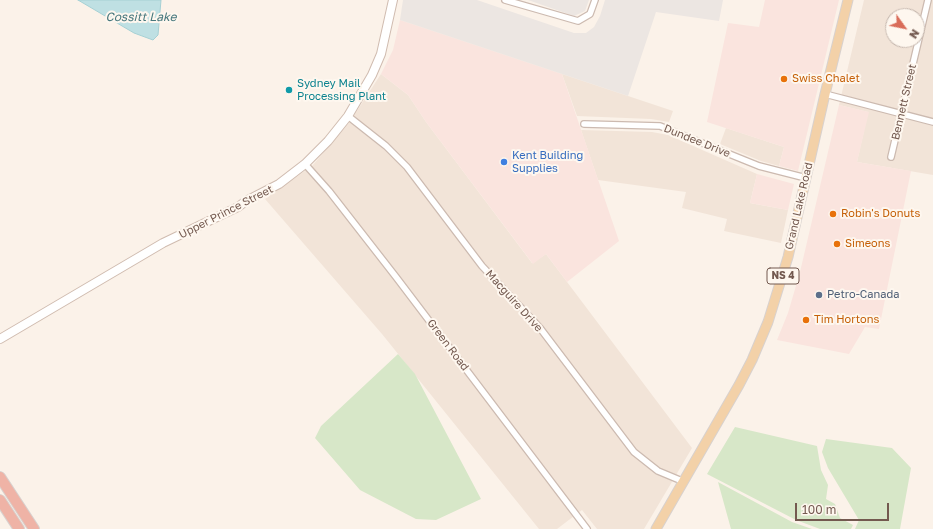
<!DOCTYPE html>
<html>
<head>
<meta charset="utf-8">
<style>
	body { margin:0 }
	#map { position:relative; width:933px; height:529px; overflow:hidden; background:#fbf2e9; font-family:"Golos Text",sans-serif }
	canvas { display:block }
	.north { position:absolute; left:885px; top:8px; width:40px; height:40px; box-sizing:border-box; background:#fef7ef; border:1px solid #c6b8af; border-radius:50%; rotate:123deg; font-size:11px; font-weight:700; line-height:16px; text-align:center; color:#73594f }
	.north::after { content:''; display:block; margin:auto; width:14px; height:18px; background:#d96c59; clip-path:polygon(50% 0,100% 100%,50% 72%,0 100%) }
	.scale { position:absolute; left:795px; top:503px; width:94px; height:18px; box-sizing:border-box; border:2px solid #73594f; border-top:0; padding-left:5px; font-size:12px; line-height:14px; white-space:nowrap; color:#73594f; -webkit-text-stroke:3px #fef7ef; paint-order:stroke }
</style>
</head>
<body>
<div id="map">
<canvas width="933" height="529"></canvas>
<div class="north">N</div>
<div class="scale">100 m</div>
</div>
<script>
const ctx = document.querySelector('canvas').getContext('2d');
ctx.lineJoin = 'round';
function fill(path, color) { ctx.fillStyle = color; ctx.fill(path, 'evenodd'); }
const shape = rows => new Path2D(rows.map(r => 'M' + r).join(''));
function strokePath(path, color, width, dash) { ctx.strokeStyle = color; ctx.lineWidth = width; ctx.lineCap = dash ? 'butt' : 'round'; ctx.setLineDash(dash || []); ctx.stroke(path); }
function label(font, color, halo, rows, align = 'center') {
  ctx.font = font + ' "Golos Text",sans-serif'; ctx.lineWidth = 4; ctx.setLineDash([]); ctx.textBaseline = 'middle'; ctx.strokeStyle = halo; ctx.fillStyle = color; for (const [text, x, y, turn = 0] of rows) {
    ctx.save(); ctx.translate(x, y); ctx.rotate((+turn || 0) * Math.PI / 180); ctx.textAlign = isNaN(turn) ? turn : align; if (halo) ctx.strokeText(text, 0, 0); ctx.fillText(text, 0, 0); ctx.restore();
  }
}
const residential = shape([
	[864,0,933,0,933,175,857,162,868,112,839,105],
	[893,16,917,16,917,40,893,40],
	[381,74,408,95,426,122,532,263,546,254,692,448,644,529,597,529,582,510,557,529,539,529,382,334,265,199,312,166,349,123],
	[562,74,673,111,669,122,651,119,577,116],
	[726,128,784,147,779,166,761,161,720,144],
	[581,130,652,132,668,135,757,174,750,203,788,210,781,243,724,231,727,219,682,208,686,192,598,180]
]);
const commercial = shape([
	[765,0,839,0,798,171,779,166,784,147,707,122,728,23,759,27],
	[400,20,562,74,619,241,567,282,546,254,533,264,426,122,408,95,381,74,393,50],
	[839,105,869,112,857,162,911,171,879,329,865,327,849,354,777,340,788,313,800,272],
	[757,174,794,184,788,210,750,203]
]);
const industrial = shape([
	[403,0,477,0,574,33,586,33,594,27,600,16,605,0,723,0,719,21,656,12,628,96,400,20],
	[528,0,589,0,585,11,574,16]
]);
const green = shape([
	[398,354,415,374,481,499,436,520,416,519,360,490,315,438,321,426],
	[735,427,817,446,821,470,828,485,826,499,835,504,840,518,853,525,851,529,820,529,796,520,707,474],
	[826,439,892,448,911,468,900,529,855,529,859,520,828,468,822,452],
	[718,482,792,522,812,529,731,529]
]);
const water = shape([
	[78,0,161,0,158,35,153,40,134,33,78,0]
]);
const street = shape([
	[505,0,578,21,590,14,595,0],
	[825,94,933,122],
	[348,116,386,146,407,167,482,266,540,328,634,452,658,471,682,481],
	[584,124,660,126,759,166,806,178],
	[891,157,928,0],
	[305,164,329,191,396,277,587,529]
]);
const secondary = shape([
	[0,339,163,243,238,207,246,201,279,184,305,164,328,141,348,116,372,75,381,54,393,0]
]);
const primary = shape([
	[656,529,739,385,752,360,768,322,788,257,825,94,848,0]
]);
const highway = shape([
	[0,477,34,529],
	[0,500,19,529]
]);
const markers = [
	[784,79,4,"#e8710a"],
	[289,90,4,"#0f9aa8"],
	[504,162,4,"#3f7fe0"],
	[833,214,4,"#e8710a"],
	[837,244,4,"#e8710a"],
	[819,295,4,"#5c6f8a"],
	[806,320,4,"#e8710a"]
];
const shields = [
	[783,276,32]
];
const shieldNames = [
	["NS 4",783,276]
];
const foodNames = [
	["Swiss Chalet",792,79],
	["Robin's Donuts",841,214],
	["Simeons",845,244],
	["Tim Hortons",814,320]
];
const cultureNames = [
	["Sydney Mail",297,84],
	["Processing Plant",297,97]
];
const streetNames = [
	["Bennett Street",904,102,-77],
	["Dundee Drive",697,141,22],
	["Grand Lake Road",799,206,-77],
	["Upper Prince Street",226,212,-27],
	["Macguire Drive",514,301,48],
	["Green Road",448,345,53]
];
const shopNames = [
	["Kent Building",512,156],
	["Supplies",512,169]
];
const serviceNames = [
	["Petro-Canada",827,295]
];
const waterNames = [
	["Cossitt Lake",141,17]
];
fill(residential, '#f2e4d8');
fill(commercial, '#fae4de');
fill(industrial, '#ece6e2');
fill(green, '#d7e7c8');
fill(water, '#bfe0e3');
strokePath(water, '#a6d0d4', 1);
strokePath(street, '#ccbab0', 8);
strokePath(secondary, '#d0bcb0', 10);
strokePath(primary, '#d8d1ce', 11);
strokePath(highway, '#d8d1ce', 12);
strokePath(street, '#fff', 5.5);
strokePath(secondary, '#fff', 8);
strokePath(primary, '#f3d1a8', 9);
strokePath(highway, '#efb3a6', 10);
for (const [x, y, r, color] of markers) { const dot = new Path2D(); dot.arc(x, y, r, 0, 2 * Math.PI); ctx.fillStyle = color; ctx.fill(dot); strokePath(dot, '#fef7ef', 1.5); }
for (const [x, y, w] of shields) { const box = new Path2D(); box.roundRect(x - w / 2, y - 8, w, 16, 3); ctx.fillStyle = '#fef7ef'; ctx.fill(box); strokePath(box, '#73594f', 1); }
label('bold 10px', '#73594f', null, shieldNames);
label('11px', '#c56008', '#fef7ef', foodNames, 'left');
label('11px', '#0d838f', '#fef7ef', cultureNames, 'left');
label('11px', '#73594f', '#fef7ef', streetNames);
label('11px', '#366cbe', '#fef7ef', shopNames, 'left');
label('11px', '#4e5e75', '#fef7ef', serviceNames, 'left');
label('italic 12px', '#47787d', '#fef7ef', waterNames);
</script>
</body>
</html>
